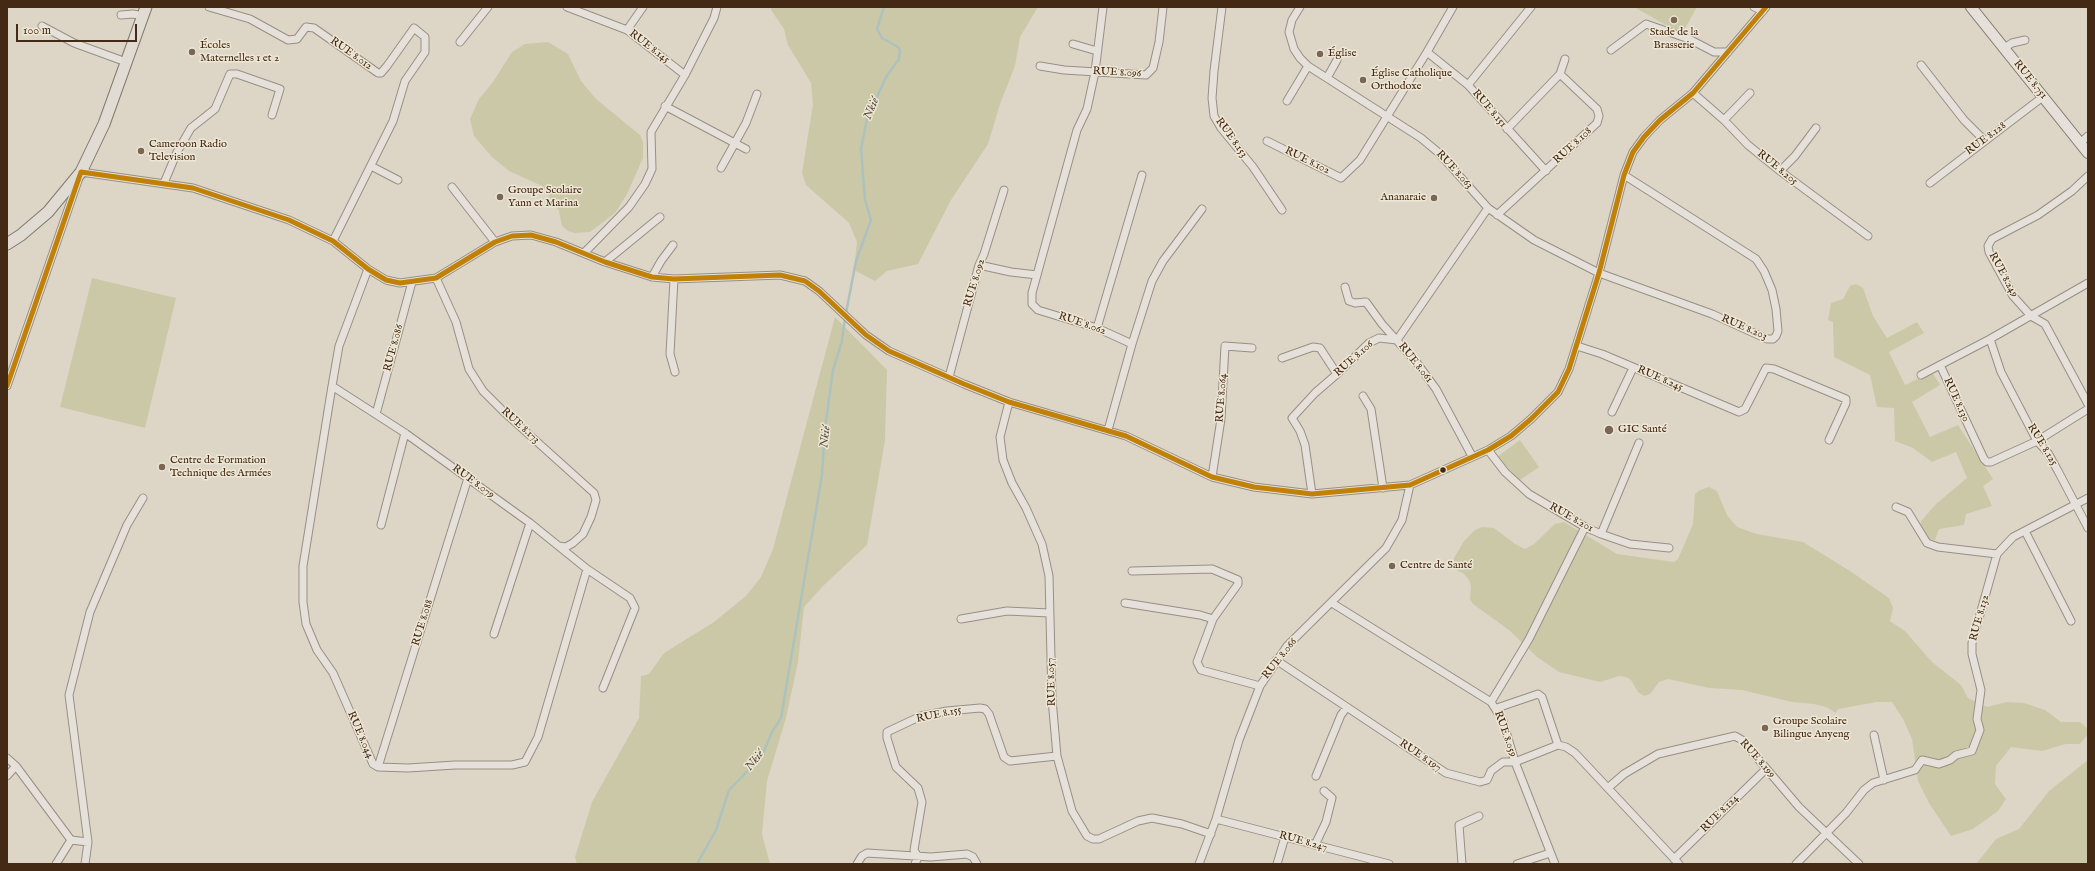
<!DOCTYPE html>
<html>
<head>
<meta charset="utf-8">
<style>
	body { margin:0 }
	#map { position:relative; width:2095px; height:871px; overflow:hidden; background:#ddd6c7; font-family:"IM FELL English",serif }
	canvas { display:block }
	.frame { position:absolute; inset:0; border:8px solid #442914; pointer-events:none }
	.scale { position:absolute; left:16px; top:24px; width:121px; height:18px; box-sizing:border-box; border:2px solid #442914; border-top:0; padding-left:5px; font-size:12px; line-height:14px; white-space:nowrap; color:#442914; -webkit-text-stroke:3px #eee7d5; paint-order:stroke }
</style>
</head>
<body>
<div id="map">
<canvas width="2095" height="871"></canvas>
<div class="frame"></div>
<div class="scale">100 m</div>
</div>
<script>
const ctx = document.querySelector('canvas').getContext('2d');
ctx.lineJoin = 'round';
function fill(path, color) { ctx.fillStyle = color; ctx.fill(path, 'evenodd'); }
const shape = rows => new Path2D(rows.map(r => 'M' + r).join(''));
function strokePath(path, color, width, dash) { ctx.strokeStyle = color; ctx.lineWidth = width; ctx.lineCap = dash ? 'butt' : 'round'; ctx.setLineDash(dash || []); ctx.stroke(path); }
function label(font, color, halo, rows, align = 'center') {
  ctx.font = font + ' "IM FELL English",serif'; ctx.lineWidth = 3; ctx.setLineDash([]); ctx.textBaseline = 'middle'; ctx.strokeStyle = halo; ctx.fillStyle = color; for (const [text, x, y, turn = 0] of rows) {
    ctx.save(); ctx.translate(x, y); ctx.rotate((+turn || 0) * Math.PI / 180); ctx.textAlign = isNaN(turn) ? turn : align; if (halo) ctx.strokeText(text, 0, 0); ctx.fillText(text, 0, 0); ctx.restore();
  }
}
const green = shape([
	[771,7,1038,7,1020,37,1015,66,1000,104,988,144,951,200,918,264,887,271,875,281,854,270,857,242,849,223,806,185,802,173,813,104,811,83,788,45,784,29,771,10],
	[1634,7,1697,7,1682,34],
	[548,42,568,54,581,81,596,99,640,135,643,142,643,158,627,194,615,213,590,232,575,233,568,231,562,226,559,211,542,186,509,171,492,157,474,136,470,119,479,99,493,82,512,52,525,44],
	[92,278,176,298,145,428,60,407],
	[1856,284,1863,288,1873,316,1887,338,1917,322,1924,333,1889,352,1905,385,1932,372,1940,385,1912,402,1930,437,1958,425,1993,479,1983,486,1992,506,1966,514,1964,525,1939,529,1935,540,1927,539,1920,529,1921,521,1936,504,1967,478,1956,452,1932,462,1913,448,1895,441,1894,408,1877,407,1870,375,1834,357,1833,322,1828,320,1831,303,1843,299,1850,286],
	[835,317,887,370,885,440,867,545,823,586,804,607,798,662,786,718,767,781,762,834,770,864,577,864,575,857,592,802,639,718,641,676,649,674,664,653,714,622,746,596,761,577,773,549],
	[1520,440,1539,467,1520,480,1497,457],
	[1709,487,1717,491,1727,515,1737,527,1757,534,1803,542,1850,571,1889,598,1893,608,1890,621,1905,631,1932,662,1961,685,1968,698,1987,707,2007,702,2024,703,2045,710,2061,722,2080,722,2088,729,2088,734,2080,744,2066,744,2042,751,2011,747,1996,766,1995,784,2006,799,1998,811,1973,829,1951,836,1929,803,1918,781,1912,739,1903,719,1892,702,1877,702,1838,709,1836,713,1826,707,1814,704,1792,702,1742,690,1709,688,1668,679,1659,682,1650,694,1644,696,1638,692,1631,680,1626,677,1619,676,1600,682,1559,672,1537,657,1509,630,1473,604,1470,599,1471,586,1469,580,1464,574,1453,568,1454,558,1464,541,1475,530,1482,527,1494,528,1515,544,1525,549,1534,544,1555,524,1564,522,1617,554,1674,562,1678,559,1693,524,1695,494,1700,490],
	[2088,760,2088,864,1976,864,1996,839,2019,829,2049,791]
]);
const stream = shape([
	[846,313,856,261,871,220,865,200,861,149,867,119,886,77,899,59,900,50,898,47,882,38,877,29,884,7],
	[697,864,716,830,729,790,762,756,772,732,781,718,822,475,825,428,833,370,842,341,845,318]
]);
const street = shape([
	[209,7,250,19,288,40,297,39,306,27,314,28,378,73,381,73,387,66,414,28,425,37,425,52,405,81,393,121,333,241],
	[567,7,627,30,685,75],
	[1222,7,1214,71,1212,98,1214,116,1221,128,1253,167,1282,210],
	[1300,7,1292,20,1289,32,1294,49,1300,58,1308,66],
	[1453,7,1427,52,1468,85],
	[1531,7,1468,85,1546,171],
	[1754,7,1763,11],
	[121,15,133,14,143,16],
	[42,26,74,43,126,62],
	[627,30,643,7],
	[460,42,488,7],
	[1073,44,1097,51],
	[2004,48,2012,43,2025,40],
	[1611,50,1646,24,1689,39,1714,52,1728,52],
	[1921,65,1964,120,1984,140],
	[1040,66,1064,70,1146,75,1153,68,1159,42,1163,7],
	[1560,74,1565,59],
	[1327,78,1337,60],
	[1693,93,1724,120,1748,145,1780,171,1868,236],
	[1287,101,1308,66,1421,138,1439,153,1488,208,1534,240,1599,273,1712,314,1767,339,1773,339,1776,336,1778,331,1776,309,1772,290,1764,271,1756,259,1624,175],
	[665,106,746,149],
	[1724,120,1750,93],
	[1267,141,1341,178,1360,160,1427,52],
	[2080,143,2088,136],
	[371,166,398,180],
	[721,168,746,123,757,94],
	[1780,171,1795,156,1816,128],
	[2088,176,2072,191,2038,215,1992,239,1988,246,1989,252,2013,296,2031,316,2045,324,2088,404],
	[164,183,177,152,191,128,215,109,230,74,237,74,280,89,272,115],
	[1930,183,2044,96],
	[452,187,495,242],
	[1497,215,1597,123,1599,116,1597,109,1560,74,1507,129],
	[584,253,629,207,645,184,652,169,651,132,685,75,714,18,717,7],
	[605,262,660,217],
	[979,265,1011,272,1037,275,1032,293,1032,304,1038,310,1097,328,1132,344,1108,430],
	[368,269,339,346,332,386,405,433,530,523,587,569,630,598,635,608,603,688],
	[1037,275,1077,130,1087,109,1095,72,1103,7],
	[652,277,661,261,673,245],
	[436,278,456,322,469,369,483,391,505,413,594,493,596,500,591,517,583,534,573,543,566,547,559,546],
	[674,279,670,354,675,372],
	[2088,283,1990,339,1940,365,1984,459,1987,462,1991,462,2037,441,2088,409],
	[1345,287,1349,301,1355,303,1366,302,1382,324,1417,363,1436,389,1472,456],
	[1097,328,1142,175],
	[1990,339,2001,372,2037,441,2048,453,2058,471,2088,528],
	[1132,344,1152,281,1163,261,1202,209],
	[1577,346,1602,354,1739,412,1745,409,1766,368,1774,369,1846,399,1846,403,1829,440],
	[1282,358,1313,347,1320,348,1337,374],
	[1921,375,1940,365],
	[949,377,979,265,984,254,1004,190],
	[7,386,81,172,193,188,289,220,333,241,368,269,386,280,400,283,436,278,495,242,512,236,531,235,556,242,605,262,652,277,674,279,780,275,805,281,819,291,866,335,889,351,964,384,1009,402,1126,436,1212,477,1254,487,1312,494,1410,485,1488,450,1511,436,1531,419,1558,392,1569,369,1599,273,1624,175,1633,152,1644,137,1660,120,1693,93,1766,7],
	[332,386,303,566,303,602,306,624,317,650,333,673,373,764,378,767,408,768,455,765,512,765,525,762,538,737,587,569],
	[1363,396,1371,409,1383,488],
	[1009,402,1000,437,1003,460,1012,483,1026,508,1042,544,1049,576,1052,699,1057,756,1072,811,1087,836,1093,839,1099,839,1138,821,1152,818,1182,824,1211,834],
	[1612,412,1633,368],
	[376,414,412,282],
	[1488,450,1505,472,1529,494,1585,527,1601,534,1639,443],
	[1212,477,1221,419,1225,346,1252,348],
	[1312,494,1305,445,1300,431,1292,418,1315,393,1337,374,1369,343,1379,338,1397,340,1488,208],
	[1896,507,1908,512,1927,543,1938,547,1997,554],
	[381,525,405,433],
	[2025,531,2071,621],
	[1601,534,1630,544,1669,548],
	[1132,571,1212,569,1238,580,1238,584,1213,619,1197,662,1201,670,1260,686],
	[1125,603,1200,615,1213,619],
	[1332,603,1491,702,1503,721,1515,762,1558,745,1566,747,1575,753,1679,864],
	[961,619,1007,611,1049,613],
	[494,634,530,523],
	[1276,660,1446,773,1480,782,1487,780,1491,771,1503,762,1515,762,1555,864],
	[1491,702,1529,639,1585,527],
	[1497,708,1538,694,1542,697,1558,745],
	[1874,735,1884,780],
	[7,758,16,766,71,840,88,842,85,864],
	[378,767,468,478],
	[7,776,16,766],
	[1316,776,1341,715,1347,707],
	[1609,787,1624,774,1658,754,1735,736,1742,740,1799,807,1859,864],
	[1216,819,1389,864],
	[88,842,69,695,90,612,127,525,143,498],
	[1315,845,1326,822,1332,798,1324,791],
	[1674,859,1766,769],
	[56,864,71,840],
	[857,864,862,856,867,853,931,857,967,854,973,857,977,864],
	[915,864,918,857,914,850,922,802,918,788,896,767,887,738,887,732,921,716,947,711,980,708,985,709,989,714,1004,757,1010,761,1057,756],
	[1199,864,1216,819,1239,740,1260,686,1287,646,1386,548,1402,520,1410,485],
	[1277,864,1285,837],
	[1462,864,1459,825,1479,816],
	[1517,864,1550,853],
	[1796,864,1846,813,1864,790,1873,783,1915,770,1922,760,1939,764,1950,760,1956,755,1972,751,1980,730,1977,719,1981,690,1972,654,1972,643,1997,554,2013,537,2088,498]
]);
const secondary = shape([
	[1971,7,2088,153]
]);
const primary = shape([
	[7,244,21,235,48,212,81,172,104,124,146,7]
]);
const bus1 = shape([
	[7,386,81,172,193,188,289,220,333,241,368,269,386,280,400,283,436,278,495,242,512,236,531,235,556,242,605,262,652,277,674,279,780,275,805,281,819,291,866,335,889,351,964,384,1009,402,1126,436,1212,477,1254,487,1312,494,1410,485,1488,450,1511,436,1531,419,1558,392,1569,369,1599,273,1624,175,1633,152,1644,137,1660,120,1693,93,1766,7]
]);
const markers = [
	[1674,20,4,"#7a6653"],
	[192,52,4,"#7a6653"],
	[1320,54,4,"#7a6653"],
	[1363,80,4,"#7a6653"],
	[141,151,4,"#7a6653"],
	[500,197,4,"#7a6653"],
	[1434,198,4,"#7a6653"],
	[1609,430,5,"#7a6653"],
	[162,467,4,"#7a6653"],
	[1443,470,3.5,"#442914"],
	[1392,566,4,"#7a6653"],
	[1765,728,4,"#7a6653"]
];
const poiNames = [
	["Stade de la",1674,33,"center"],
	["Brasserie",1674,46,"center"],
	["Écoles",200,46],
	["Maternelles 1 et 2",200,59],
	["Église",1328,54],
	["Église Catholique",1371,74],
	["Orthodoxe",1371,87],
	["Cameroon Radio",149,145],
	["Television",149,158],
	["Groupe Scolaire",508,191],
	["Yann et Marina",508,204],
	["Ananaraie",1426,198,"right"],
	["GIC Santé",1618,430],
	["Centre de Formation",170,461],
	["Technique des Armées",170,474],
	["Centre de Santé",1400,566],
	["Groupe Scolaire",1773,722],
	["Bilingue Anyeng",1773,735]
];
const streetNames = [
	["RUE 8.145",649,47,37],
	["RUE 8.012",351,54,35],
	["RUE 8.096",1117,73,3],
	["RUE 8.751",2030,80,51],
	["RUE 8.151",1489,109,49],
	["RUE 8.153",1231,138,54],
	["RUE 8.128",1986,139,-37],
	["RUE 8.108",1573,146,-43],
	["RUE 8.102",1307,161,26],
	["RUE 8.205",1777,168,39],
	["RUE 8.063",1454,170,47],
	["RUE 8.249",2003,275,61],
	["RUE 8.092",975,283,-73],
	["RUE 8.062",1082,324,19],
	["RUE 8.203",1744,328,23],
	["RUE 8.086",394,348,-75],
	["RUE 8.106",1354,359,-42],
	["RUE 8.061",1415,363,51],
	["RUE 8.245",1660,379,23],
	["RUE 8.064",1222,398,-86],
	["RUE 8.130",1956,400,65],
	["RUE 8.173",520,426,42],
	["RUE 8.125",2042,445,58],
	["RUE 8.079",473,482,36],
	["RUE 8.201",1571,518,29],
	["RUE 8.132",1980,618,-75],
	["RUE 8.088",423,623,-73],
	["RUE 8.066",1280,659,-52],
	["RUE 8.057",1052,682,-92],
	["RUE 8.155",939,715,-12],
	["RUE 8.059",1505,734,70],
	["RUE 8.044",360,735,66],
	["RUE 8.197",1420,756,34],
	["RUE 8.199",1757,759,48],
	["RUE 8.124",1720,814,-45],
	["RUE 8.247",1303,842,15]
];
const waterNames = [
	["Nkié",872,109,-68],
	["Nkié",826,437,-84],
	["Nkié",755,761,-51]
];
fill(green, '#cbc8a7');
strokePath(stream, '#adc2bd', 2.5);
strokePath(street, '#978f84', 9);
strokePath(secondary, '#80786d', 12);
strokePath(primary, '#80786d', 13);
strokePath(street, '#e5e1da', 7);
strokePath(secondary, '#e5e1da', 10);
strokePath(primary, '#e0dcd4', 11);
strokePath(bus1, '#c18006', 5);
for (const [x, y, r, color] of markers) { const dot = new Path2D(); dot.arc(x, y, r, 0, 2 * Math.PI); ctx.fillStyle = color; ctx.fill(dot); strokePath(dot, '#eee7d5', 1.5); }
label('11px', '#442914', '#eee7d5', poiNames, 'left');
label('11px', '#442914', '#eee7d5', streetNames);
label('italic 12px', '#594d3d', '#eee7d5', waterNames);
</script>
</body>
</html>
